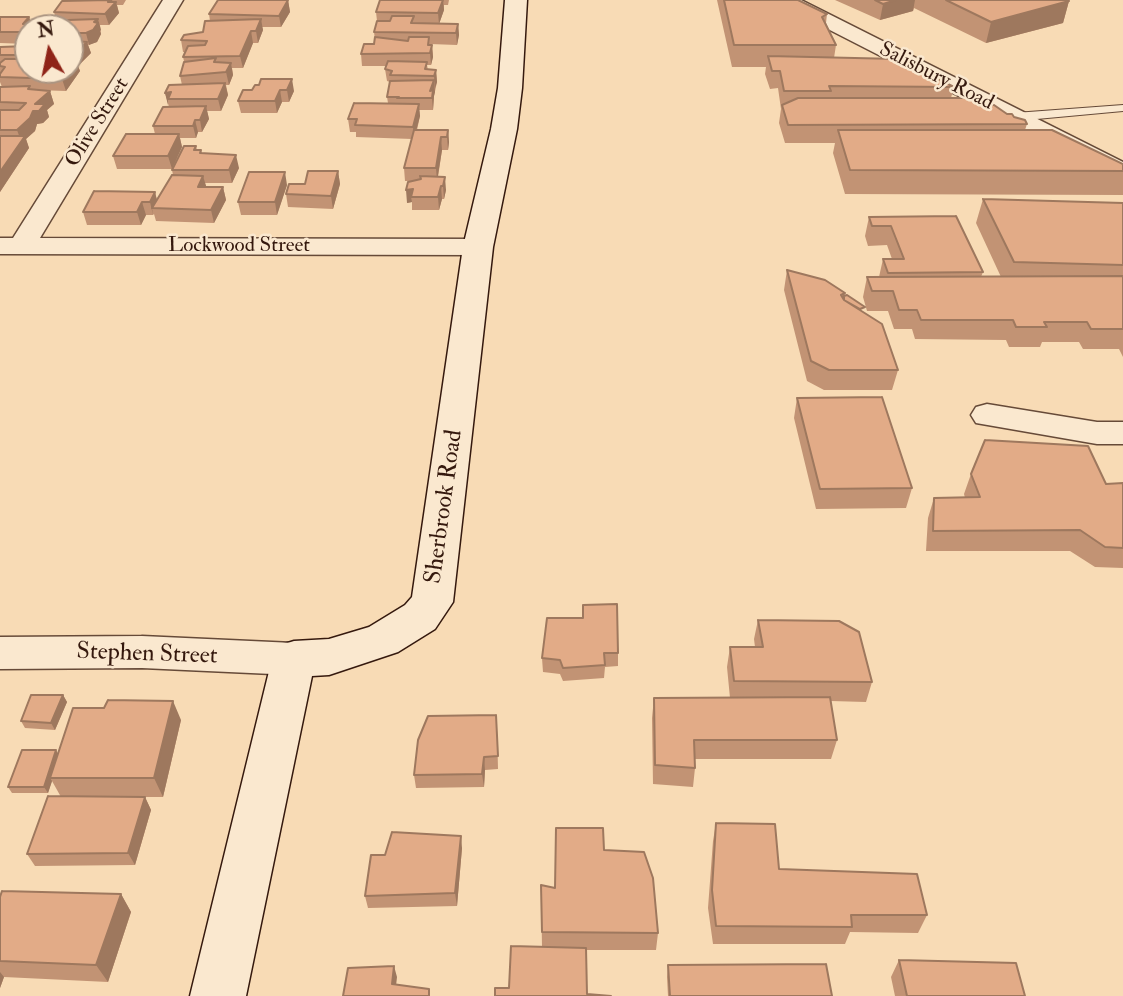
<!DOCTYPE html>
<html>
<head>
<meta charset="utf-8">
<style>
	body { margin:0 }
	#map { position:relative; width:1123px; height:996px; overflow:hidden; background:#f8dbb5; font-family:"IM FELL Double Pica",serif }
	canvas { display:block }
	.north { position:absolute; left:14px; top:14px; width:70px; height:70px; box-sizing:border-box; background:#fae8cf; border:2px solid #ab9582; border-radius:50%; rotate:351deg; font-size:19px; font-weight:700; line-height:28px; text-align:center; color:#35190e }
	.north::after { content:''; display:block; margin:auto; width:24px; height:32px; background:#8f2418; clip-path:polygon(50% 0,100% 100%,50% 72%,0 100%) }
</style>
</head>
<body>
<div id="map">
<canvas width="1123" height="996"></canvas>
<div class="north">N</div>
</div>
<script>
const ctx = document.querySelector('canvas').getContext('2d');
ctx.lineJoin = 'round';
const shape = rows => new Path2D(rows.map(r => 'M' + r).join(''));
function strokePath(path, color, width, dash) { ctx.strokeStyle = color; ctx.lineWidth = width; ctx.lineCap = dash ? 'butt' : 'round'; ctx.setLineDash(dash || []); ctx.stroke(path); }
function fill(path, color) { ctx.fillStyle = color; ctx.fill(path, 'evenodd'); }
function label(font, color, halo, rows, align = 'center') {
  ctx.font = font + ' "IM FELL Double Pica",serif'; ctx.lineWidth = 5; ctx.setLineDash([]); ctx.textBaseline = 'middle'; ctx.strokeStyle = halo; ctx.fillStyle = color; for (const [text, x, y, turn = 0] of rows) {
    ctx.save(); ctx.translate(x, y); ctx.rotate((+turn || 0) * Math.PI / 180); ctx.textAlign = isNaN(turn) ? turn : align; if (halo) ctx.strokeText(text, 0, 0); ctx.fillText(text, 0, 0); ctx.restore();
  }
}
const service = shape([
	[1123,105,1123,111,1015,121,1009,117,1015,113,1123,105]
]);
const minor = shape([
	[163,0,183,0,40,238,478,239,488,241,492,247,488,253,478,255,0,254,0,238,13,238,163,0],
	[776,0,801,0,1123,162,1123,180,779,4,776,0],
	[987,404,1097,422,1123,422,1123,444,1097,444,976,423,971,415,976,407,987,404],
	[142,636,294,643,308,648,314,659,308,670,294,675,142,668,0,669,0,637,142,636]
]);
const secondary = shape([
	[505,0,527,0,522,88,517,129,493,247,453,602,435,629,398,652,329,675,312,676,246,996,190,996,272,659,278,646,294,641,329,639,369,627,405,605,412,597,463,247,491,129,498,88,505,0]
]);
const wall = shape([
	[66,0,126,0,123,5,117,5,119,13,109,25,100,25,101,34,97,42,88,45,91,53,78,66,80,71,66,91,36,90,50,91,54,104,47,110,49,117,43,123,37,124,35,131,26,139,29,148,0,192,0,87,2,87,0,82,0,47,28,46,28,70,70,68,70,28,65,24,57,24,54,12],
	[288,0,290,12,281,27,262,27,263,30,258,43,253,43,243,68,232,68,233,75,229,85,226,85,228,95,221,111,207,111,209,119,202,132,198,132,196,138,180,138,182,147,172,169,117,169,113,156,155,134,153,126,169,107,165,93,182,85,180,76,184,61,183,57,185,52,183,52,181,40,203,32,210,21,209,14],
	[380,0,449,0,448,5,444,5,444,10,439,24,458,24,459,35,457,45,430,44,432,45,433,57,431,65,427,65,428,70,436,70,437,82,434,96,433,110,419,110,420,116,417,130,448,130,449,142,448,150,442,150,438,177,446,190,444,199,442,199,439,210,412,210,412,202,407,203,412,181,405,181,404,168,412,139,356,137,356,132,350,132,348,119,388,103,387,97,390,82,387,81,385,69,386,66,362,66,361,54,374,44,375,40,374,32,377,21,376,12],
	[717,0,798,0,827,14,826,23,836,45,834,58,954,87,951,98,980,103,1027,124,1025,130,1123,164,1123,195,845,194,833,153,835,143,785,143,779,123,781,109,778,88,770,89,765,74,766,67,732,67],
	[835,0,1066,0,1069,1,1063,23,986,43,914,8,913,11,880,20],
	[0,17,29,17,33,28,28,28,28,44,0,43],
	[261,79,294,91,289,102,282,102,277,113,241,113,238,101,259,85],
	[196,146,197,150,201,150,202,153,239,168,232,183,205,183,206,187,223,187,226,200,214,223,156,221,154,214,153,215,146,215,141,225,87,225,83,212,155,192,157,200,173,175,172,170],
	[338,171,340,184,333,209,288,207,286,194,305,184],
	[287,185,277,215,241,215,238,202],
	[983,199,1123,203,1123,357,1119,349,1083,349,1079,342,1042,342,1040,347,1009,347,1006,340,915,339,912,329,894,329,888,311,867,311,863,297,867,277,879,277,883,259,892,259,887,245,868,246,865,236,869,217,956,216,983,272,981,277,1001,277,976,223],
	[787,270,845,293,844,296,863,312,898,370,892,390,824,390,807,381,784,290],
	[797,398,912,488,906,508,816,509,794,418],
	[971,474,1106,484,1123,483,1123,568,1095,567,1070,551,926,551,928,518,934,498,965,498,964,494],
	[758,620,872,682,866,702,831,701,837,740,831,759,695,759,695,768,693,787,653,784,652,718,654,698,730,698,727,667,730,647,755,647,754,639],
	[618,653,618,666,605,667,604,678,563,681,560,674,543,672,542,658],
	[63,695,67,702,55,730,25,728,21,721],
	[181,720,163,797,78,797,145,797,151,810,135,865,35,866,27,854,61,797,52,781,48,793,12,793,8,787,58,754],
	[497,728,498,769,485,770,484,787,416,788,414,775],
	[716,823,779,869,927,915,918,933,850,932,845,944,713,944,708,908,713,841],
	[462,848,457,906,368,908,365,896],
	[604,850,658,933,656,950,586,950,509,988,542,947,541,885,555,888],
	[121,894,131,912,108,982,4,977,0,988,0,897],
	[899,960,1025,996,895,996,891,977],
	[668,965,832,996,668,996,667,977]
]);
const shadedWall = shape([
	[109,0,112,0,114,4,116,2,119,13,109,25,105,14],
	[288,0,290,12,281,27,279,16],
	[443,0,444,10,439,24,438,13],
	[896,0,915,0,913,11,880,20,883,4],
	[1069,1,1063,23,986,43,991,22],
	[29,17,33,28,28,28,28,41,23,24],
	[98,19,101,30,100,31,101,34,97,42,89,45,86,33,94,22],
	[261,19,263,30,258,43,256,31],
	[458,24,459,35,457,45,456,33],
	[251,31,253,43,243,68,240,56],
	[87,42,91,53,78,66,80,71,66,91,62,79,68,70,70,70,70,68,75,60,74,54],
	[432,45,433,57,431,65,430,53],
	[231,63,233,75,229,85,226,72],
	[436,70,437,82,435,88,434,76],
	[292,79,294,91,289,102,287,90],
	[434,80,435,92,434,96,433,110,432,98,430,91],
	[225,83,228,95,221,111,218,99],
	[280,90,282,102,277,113,275,101],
	[50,91,54,104,47,110,49,117,43,123,37,124,35,131,26,139,29,148,0,192,0,172,21,141,17,130,35,104],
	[171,92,168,99,168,105,165,93],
	[419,104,420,116,414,139,413,127],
	[206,106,209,119,202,132,200,120],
	[195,120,198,132,196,138,193,126],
	[448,130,449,142,448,150,447,137],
	[179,134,182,147,172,169,168,156],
	[441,137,442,150,437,181,436,168],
	[236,155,239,168,232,183,229,170],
	[338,171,340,184,333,209,331,196],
	[285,172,287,185,277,215,275,202],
	[203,176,207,189,198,187],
	[445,177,446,190,444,199,443,186],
	[441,186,442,199,439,210,438,197],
	[223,187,226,200,214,223,211,210],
	[413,189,411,197,412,202,407,203,406,190],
	[155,192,158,205,152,208,153,215,150,202],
	[142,202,146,215,141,225,137,212],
	[63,695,67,702,55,730,51,723],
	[173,701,181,720,163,797,154,778],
	[56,750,60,757,50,778,52,781,48,793,44,787],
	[484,757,485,770,484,787,482,774],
	[145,797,151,810,135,865,128,853],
	[461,836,462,848,457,906,455,893],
	[121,894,131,912,108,982,96,965],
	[394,966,397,977,395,995,392,984],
	[0,972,4,977,0,988]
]);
const building = shape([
	[109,0,108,2,116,2,105,14,54,12,62,1,109,0],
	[218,0,288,0,279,16,209,14,218,0],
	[380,0,443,0,438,13,376,12,380,0],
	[724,0,798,0,827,14,822,17,836,45,734,45,724,0],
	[875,0,896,0,883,4,875,0],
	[946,0,1066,0,1069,1,991,22,946,0],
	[392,16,414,16,411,23,458,24,456,33,374,32,377,21,390,21,392,16],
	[0,17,29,17,23,24,31,24,25,32,0,32,0,17],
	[98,19,94,22,98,23,93,30,86,33,70,33,70,28,62,28,68,20,98,19],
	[261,19,256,31,251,31,240,56,183,57,188,46,205,45,207,41,181,40,184,35,203,32,205,21,261,19],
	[375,37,408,41,409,37,429,37,428,45,432,45,430,53,361,54,364,44,374,44,375,37],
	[70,41,87,42,74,54,70,54,70,41],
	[28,46,28,55,0,55,0,47,28,46],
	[768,56,898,59,954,87,829,86,831,91,784,91,780,71,772,71,768,56],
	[216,58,214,62,231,63,226,72,180,76,184,62,216,58],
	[5,59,28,59,28,70,68,70,62,79,0,77,0,74,5,67,0,66,0,63,5,59],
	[70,59,76,59,70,68,70,59],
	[388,61,427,62,425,69,436,70,434,76,390,75,392,71,385,69,388,61],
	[261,79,292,79,287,90,280,90,275,101,238,101,243,90,252,90,255,85,259,85,261,79],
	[434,80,430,91,433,90,432,98,397,98,399,97,387,97,390,81,434,80],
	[225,83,218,99,168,99,171,92,165,93,169,85,225,83],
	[30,86,28,89,50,91,35,104,45,104,39,111,33,111,30,118,17,130,0,130,0,110,19,110,26,103,0,102,0,87,30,86],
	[798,98,977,98,980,103,994,105,1007,114,1012,114,1014,117,1025,120,1027,124,788,125,782,105,798,98],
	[354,103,419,104,413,127,355,125,357,119,348,119,354,103],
	[206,106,200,120,195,120,193,126,153,126,163,107,206,106],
	[414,130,448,130,447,137,441,137,436,168,404,168,414,130],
	[838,130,1052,130,1123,164,1123,171,850,170,838,130],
	[126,134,179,134,168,156,113,156,126,134],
	[0,136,25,136,0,172,0,136],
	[184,146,196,146,194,150,201,150,200,153,236,155,229,170,172,170,184,146],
	[308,171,338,171,331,196,286,194,289,184,305,184,308,171],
	[249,172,285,172,275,202,238,202,249,172],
	[172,175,203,176,198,187,223,187,211,210,152,208,172,175],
	[420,176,445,177,443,186,441,186,438,197,411,197,413,189,406,190,408,182,421,179,420,176],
	[94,191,155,192,150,202,142,202,137,212,83,212,94,191],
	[983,199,1123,203,1123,265,1014,262,983,199],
	[956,216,983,272,888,273,883,259,904,259,891,226,872,226,869,217,956,216],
	[787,270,825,280,845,293,841,295,844,300,882,324,898,370,829,370,811,361,787,270],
	[1123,276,1123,329,1091,329,1087,322,1044,322,1047,327,1016,327,1013,320,921,320,917,310,899,310,893,291,872,291,867,277,1123,276],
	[847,295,865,307,860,309,844,300,844,296,847,295],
	[882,397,912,488,820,489,797,398,882,397],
	[985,440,1088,446,1106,484,1123,483,1123,548,1105,547,1080,530,933,531,934,498,980,497,971,474,985,440],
	[617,604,618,653,604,653,605,665,563,668,560,660,542,658,547,618,583,618,583,605,617,604],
	[758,620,839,621,859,632,872,682,734,681,730,647,763,647,758,620],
	[31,695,63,695,51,723,21,721,31,695],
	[830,697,837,740,694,740,695,768,655,765,654,698,830,697],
	[108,700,173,701,154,778,50,778,73,708,104,708,108,700],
	[496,715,498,756,484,757,482,774,414,775,418,740,428,716,496,715],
	[22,750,56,750,44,787,8,787,22,750],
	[48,796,145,797,128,853,27,854,48,796],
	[716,823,775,824,779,869,917,874,927,915,851,915,852,927,716,926,712,890,716,823],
	[556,828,603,828,604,850,644,852,653,878,658,933,542,932,541,885,555,888,556,828],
	[392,832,461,836,455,893,365,896,371,855,385,855,392,832],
	[2,891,121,894,96,965,0,961,0,897,2,891],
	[511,946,586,948,587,994,611,996,495,996,495,988,509,988,511,946],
	[899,960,1016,963,1025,996,907,996,899,960],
	[826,964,832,996,670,996,668,965,826,964],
	[394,966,392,984,429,989,429,996,343,996,348,968,394,966]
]);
const farStreetnames = [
	["Salisbury Road",936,77,27],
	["Olive Street",98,123,-58],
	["Lockwood Street",239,246]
];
const streetNames = [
	["Sherbrook Road",445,507,-82],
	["Stephen Street",147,655,2]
];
strokePath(service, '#664a38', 2);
strokePath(minor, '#664a38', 3);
strokePath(secondary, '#35190e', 3);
fill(service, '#fae8cf');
fill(minor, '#fae8cf');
fill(secondary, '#fae8cf');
fill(wall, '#c29374');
fill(shadedWall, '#9e785e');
fill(building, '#e2ab87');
strokePath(building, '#9e785e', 2);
label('21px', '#35190e', '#fae8cf', farStreetnames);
label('24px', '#35190e', '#fae8cf', streetNames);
</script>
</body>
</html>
